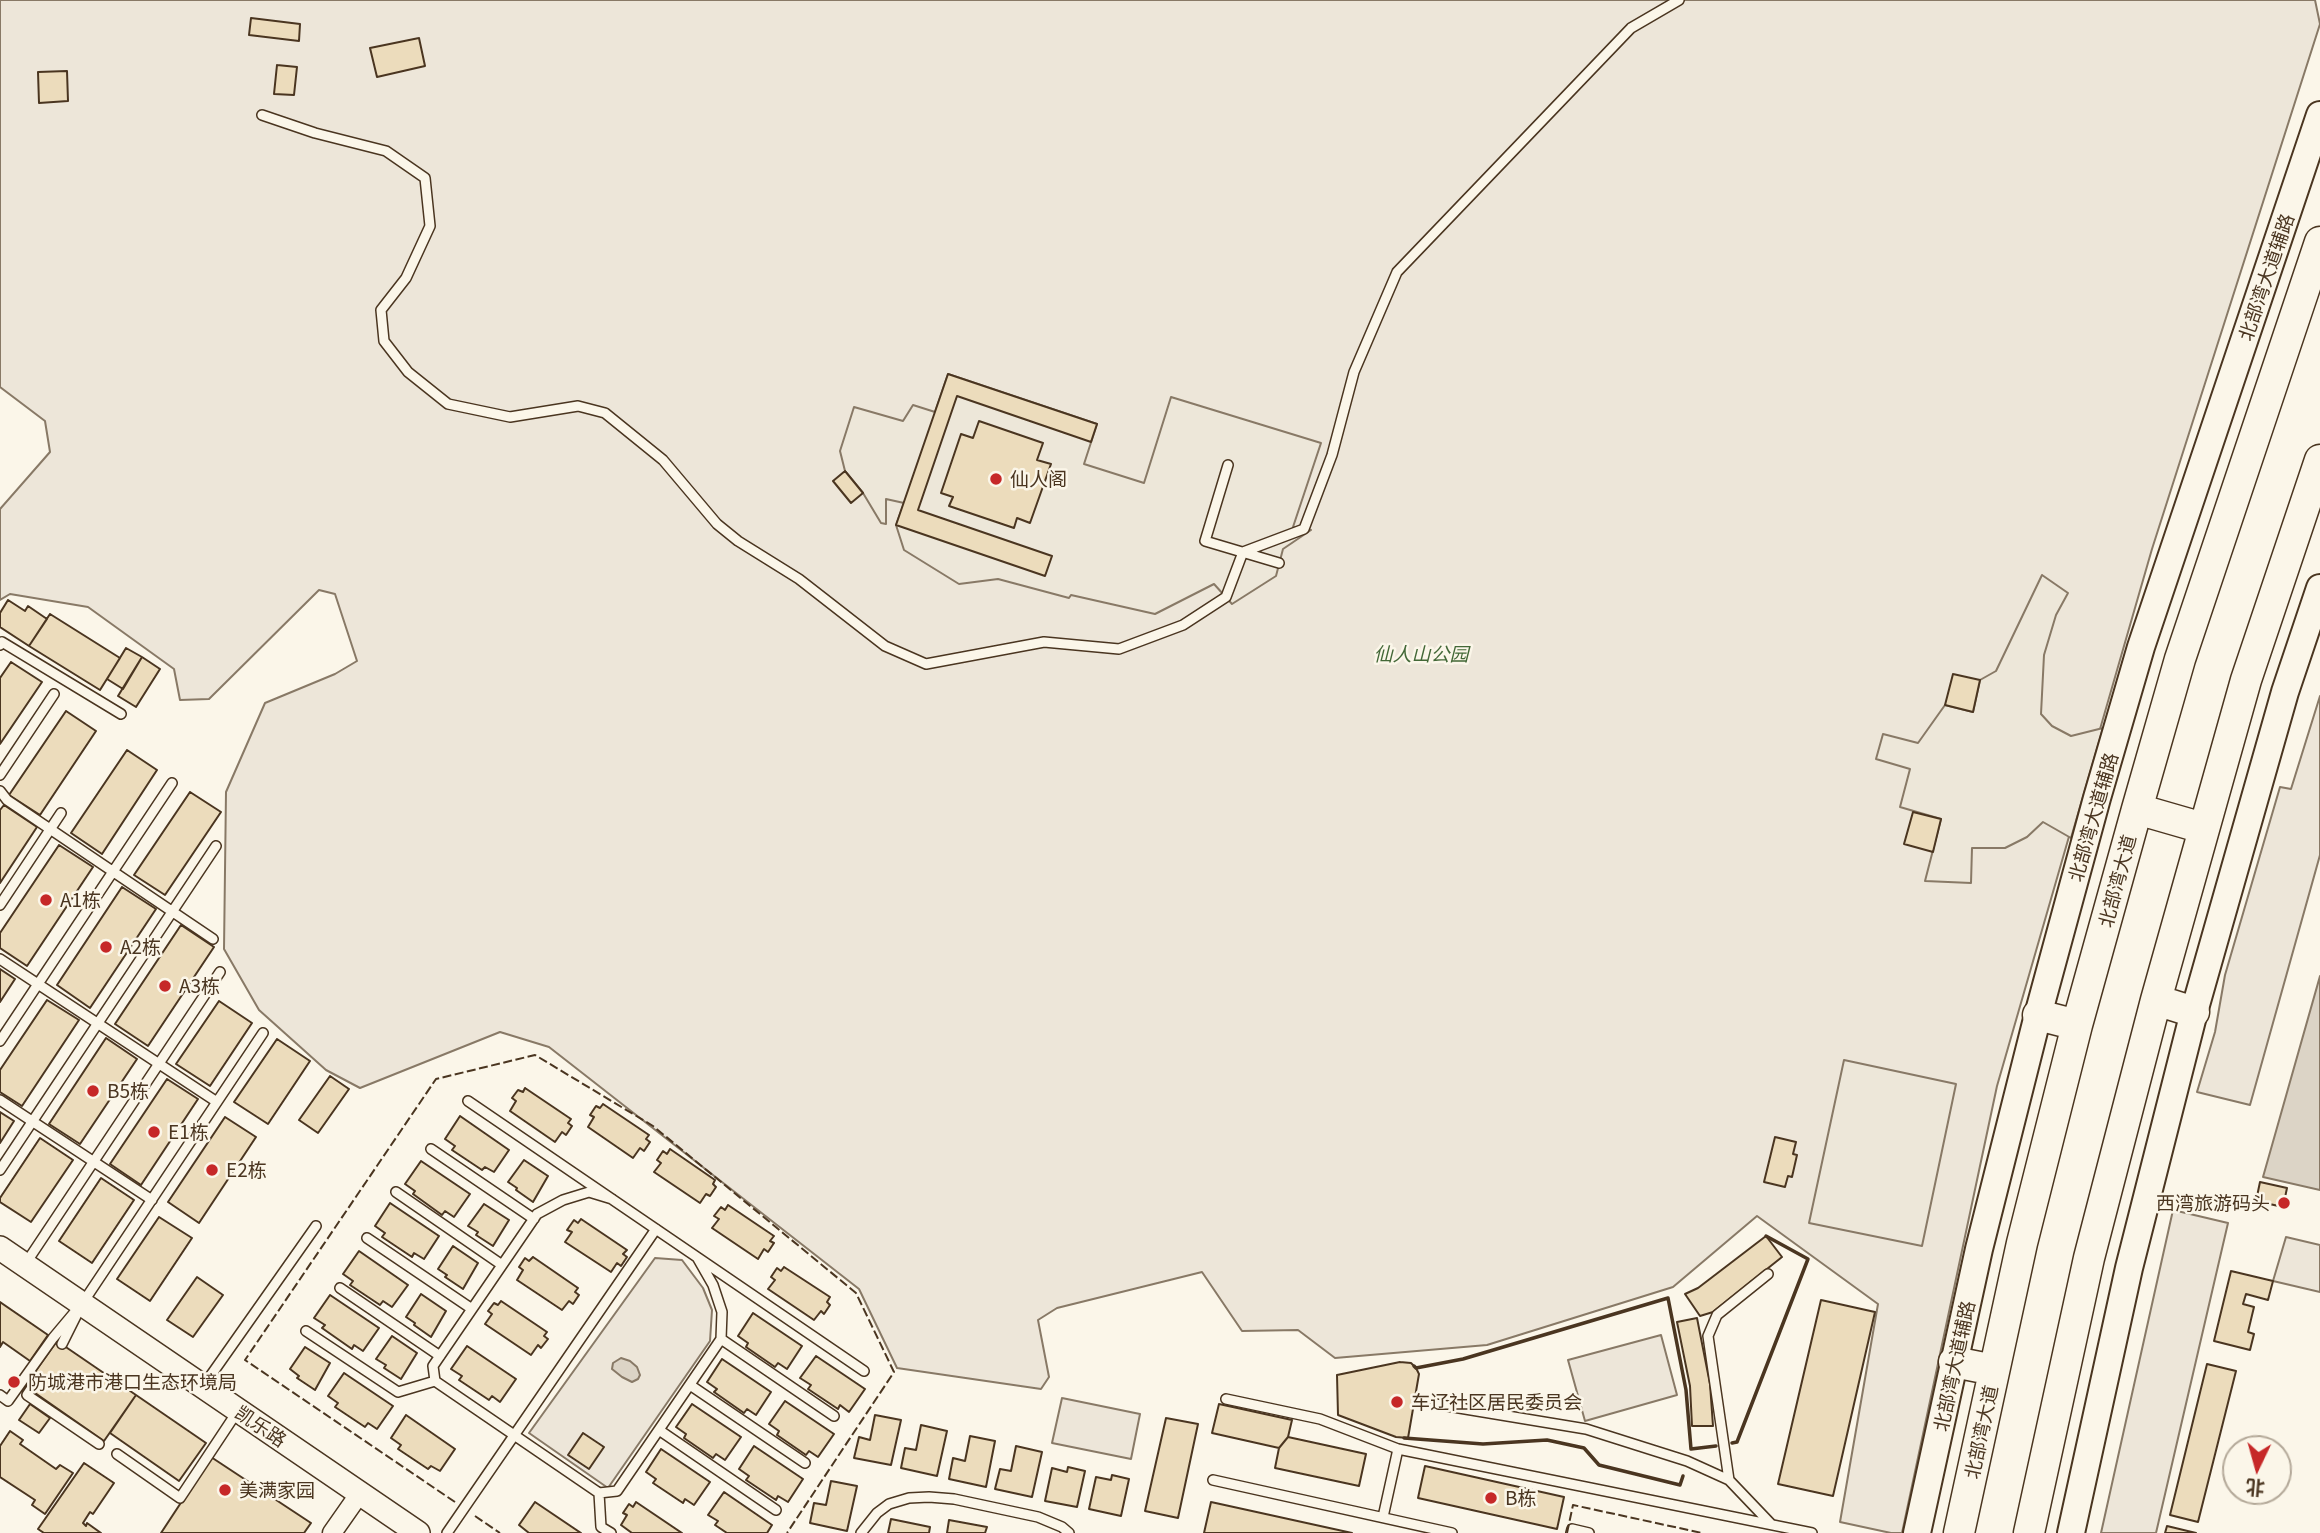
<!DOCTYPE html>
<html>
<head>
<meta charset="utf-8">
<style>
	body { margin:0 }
	#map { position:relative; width:2320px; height:1533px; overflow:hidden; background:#fbf6e9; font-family:Georgia,"Noto Sans SC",serif }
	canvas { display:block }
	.north { position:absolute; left:2222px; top:1435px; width:70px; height:70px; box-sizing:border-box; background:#fbf6e9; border:2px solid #b4a999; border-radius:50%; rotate:185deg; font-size:19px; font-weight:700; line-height:28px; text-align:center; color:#4a3520 }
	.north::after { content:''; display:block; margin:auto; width:24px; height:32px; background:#c62828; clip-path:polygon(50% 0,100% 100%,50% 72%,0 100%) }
</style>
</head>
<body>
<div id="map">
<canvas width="2320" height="1533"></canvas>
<div class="north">北</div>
</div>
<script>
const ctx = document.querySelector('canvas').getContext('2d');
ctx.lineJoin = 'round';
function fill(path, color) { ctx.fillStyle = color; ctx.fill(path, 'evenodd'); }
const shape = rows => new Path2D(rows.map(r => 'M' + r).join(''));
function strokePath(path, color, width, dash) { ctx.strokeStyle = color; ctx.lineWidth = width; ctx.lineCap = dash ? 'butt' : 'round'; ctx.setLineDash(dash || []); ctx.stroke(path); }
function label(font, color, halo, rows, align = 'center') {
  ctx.font = font + ' Georgia,"Noto Sans SC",serif'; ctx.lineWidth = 5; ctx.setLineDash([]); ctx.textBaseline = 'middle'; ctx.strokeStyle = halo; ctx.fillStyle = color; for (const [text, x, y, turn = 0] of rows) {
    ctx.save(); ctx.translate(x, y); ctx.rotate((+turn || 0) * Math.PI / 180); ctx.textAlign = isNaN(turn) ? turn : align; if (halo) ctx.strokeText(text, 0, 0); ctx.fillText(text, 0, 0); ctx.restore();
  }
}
const green = shape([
	[0,0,2315,0,2320,24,2152,549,1997,1086,1902,1533,1891,1533,1840,1522,1878,1304,1757,1216,1673,1287,1487,1345,1335,1358,1298,1330,1242,1331,1202,1272,1057,1308,1038,1320,1049,1377,1041,1389,897,1368,859,1289,549,1047,500,1032,360,1088,326,1070,259,1010,224,949,226,792,265,703,335,674,357,661,335,594,319,590,209,699,180,700,174,669,88,607,10,594,0,600,0,509,50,452,45,421,0,387,0,0],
	[2320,696,2320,855,2250,1105,2197,1092,2215,1032,2225,975,2280,787,2291,789,2320,696],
	[2173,1210,2228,1223,2156,1533,2101,1533,2173,1210],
	[2286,1237,2320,1245,2320,1292,2273,1281,2286,1237],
	[655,1258,682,1260,703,1288,712,1310,710,1341,608,1488,529,1433,655,1258],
	[1661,1335,1677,1395,1585,1421,1568,1360,1661,1335],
	[1062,1398,1140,1414,1131,1459,1052,1443,1062,1398]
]);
const parking = shape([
	[948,374,1097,424,1084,464,1144,483,1171,397,1321,443,1293,527,1311,530,1283,549,1276,576,1232,604,1214,584,1155,614,1071,595,1069,598,998,579,959,584,904,550,896,525,904,503,886,499,886,524,881,523,863,493,845,471,840,451,854,407,903,421,913,405,935,412,948,374],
	[2042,575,2068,593,2056,615,2044,655,2041,714,2052,726,2071,736,2103,728,2071,838,2043,822,2027,837,2005,848,1972,848,1971,883,1925,881,1941,819,1900,807,1910,769,1876,759,1883,734,1918,743,1945,705,1973,712,1980,680,1996,671,2042,575],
	[1844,1060,1956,1084,1922,1246,1809,1223,1844,1060]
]);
const water = shape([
	[2320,976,2320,1190,2263,1177,2320,976],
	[621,1358,630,1361,637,1367,640,1375,638,1379,632,1382,622,1377,612,1369,613,1363,621,1358]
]);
const building = shape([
	[251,18,300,24,299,41,249,35,251,18],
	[419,38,425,66,377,77,370,48,419,38],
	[277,65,297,67,294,95,274,94,277,65],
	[67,71,68,101,39,103,38,72,67,71],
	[948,374,1097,424,1091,442,957,396,918,510,1052,556,1045,576,896,525,948,374],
	[979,421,1043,443,1037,460,1051,464,1030,523,1017,518,1014,528,949,506,953,497,941,493,961,434,973,438,979,421],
	[845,471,863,493,851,503,833,481,845,471],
	[8,600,25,611,28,606,47,619,29,646,0,627,0,613,8,600],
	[50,614,120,658,100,690,29,646,50,614],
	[126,648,142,657,123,689,107,679,126,648],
	[142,657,160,669,136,707,118,696,142,657],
	[11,662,42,682,0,744,0,678,11,662],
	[1953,674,1980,680,1973,712,1945,705,1953,674],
	[66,711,96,731,40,815,9,795,66,711],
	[127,750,157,770,102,854,71,833,127,750],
	[190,792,221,812,165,895,134,875,190,792],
	[4,805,37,827,0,883,0,810,4,805],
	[1913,812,1941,819,1933,852,1904,844,1913,812],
	[59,845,93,867,27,966,0,948,0,933,59,845],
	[122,887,156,909,90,1008,57,985,122,887],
	[181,925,214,947,148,1046,115,1024,181,925],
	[0,969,15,979,0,1002,0,969],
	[47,1000,79,1020,22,1106,0,1092,0,1070,47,1000],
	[219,1001,252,1023,210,1086,176,1064,219,1001],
	[106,1038,137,1059,80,1144,49,1124,106,1038],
	[277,1039,310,1061,268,1124,234,1102,277,1039],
	[330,1076,349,1089,318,1133,299,1120,330,1076],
	[167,1079,198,1099,141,1185,110,1164,167,1079],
	[525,1088,571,1119,568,1123,572,1126,566,1135,562,1132,555,1142,510,1111,516,1101,512,1098,518,1090,523,1092,525,1088],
	[603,1104,649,1135,646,1139,650,1142,644,1151,640,1148,633,1158,588,1127,594,1117,590,1115,596,1106,600,1108,603,1104],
	[0,1112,14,1121,0,1143,0,1112],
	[460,1116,509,1150,494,1172,485,1167,482,1170,452,1150,455,1146,445,1139,460,1116],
	[225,1117,256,1137,199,1223,168,1202,225,1117],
	[1775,1137,1796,1142,1793,1154,1797,1155,1792,1177,1788,1176,1785,1187,1764,1182,1775,1137],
	[40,1138,73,1160,31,1222,0,1202,0,1198,40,1138],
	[670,1149,715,1180,713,1184,716,1187,710,1196,706,1194,700,1203,654,1172,661,1163,657,1160,663,1151,667,1154,670,1149],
	[524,1160,548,1176,533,1202,516,1190,517,1188,508,1182,524,1160],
	[421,1161,470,1194,454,1217,445,1211,442,1215,413,1194,415,1191,405,1184,421,1161],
	[101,1178,134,1200,92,1263,59,1241,101,1178],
	[2260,1182,2287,1188,2283,1207,2256,1201,2260,1182],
	[390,1203,439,1236,424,1259,414,1253,412,1257,382,1237,385,1233,375,1226,390,1203],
	[484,1204,509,1220,493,1246,476,1235,478,1232,468,1226,484,1204],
	[728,1205,774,1236,770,1241,774,1243,768,1252,764,1249,758,1259,712,1228,719,1219,714,1216,721,1207,725,1210,728,1205],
	[159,1217,192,1238,150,1301,117,1279,159,1217],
	[581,1219,627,1250,623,1254,627,1257,621,1266,617,1263,611,1272,565,1242,572,1232,567,1230,574,1220,578,1223,581,1219],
	[1766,1236,1782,1257,1713,1312,1700,1316,1685,1294,1698,1288,1766,1236],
	[453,1246,478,1263,463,1289,445,1277,447,1275,438,1269,453,1246],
	[359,1251,408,1285,392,1307,383,1301,380,1305,350,1285,353,1281,343,1274,359,1251],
	[533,1257,578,1288,575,1292,579,1295,573,1304,569,1301,562,1310,517,1280,523,1270,519,1267,525,1258,529,1261,533,1257],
	[784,1267,830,1297,827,1302,830,1305,824,1314,821,1311,814,1320,768,1289,775,1280,771,1277,777,1268,781,1271,784,1267],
	[2231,1271,2273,1281,2268,1300,2246,1294,2243,1304,2254,1307,2248,1332,2254,1334,2250,1350,2214,1341,2231,1271],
	[197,1277,223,1295,193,1337,167,1320,197,1277],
	[421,1294,446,1311,431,1337,414,1325,415,1323,406,1317,421,1294],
	[330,1295,379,1328,363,1351,354,1345,352,1349,322,1328,325,1325,314,1318,330,1295],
	[1821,1300,1875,1312,1833,1496,1778,1484,1821,1300],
	[501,1301,547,1332,544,1336,548,1339,541,1348,538,1345,531,1355,485,1324,492,1314,488,1311,494,1303,498,1305,501,1301],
	[0,1302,48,1335,30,1361,3,1342,0,1347,0,1302],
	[753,1313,802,1346,787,1369,778,1363,775,1367,746,1347,748,1343,738,1336,753,1313],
	[1697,1318,1710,1384,1713,1426,1692,1426,1690,1386,1677,1322,1697,1318],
	[392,1336,417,1353,401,1379,384,1368,386,1365,376,1359,392,1336],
	[57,1341,136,1395,104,1441,25,1386,57,1341],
	[467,1346,516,1379,500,1402,492,1396,489,1400,459,1380,462,1376,451,1369,467,1346],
	[305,1347,330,1363,315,1390,297,1378,299,1376,290,1369,305,1347],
	[816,1356,865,1389,849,1412,840,1405,838,1409,808,1389,811,1385,800,1378,816,1356],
	[722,1359,771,1392,756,1415,747,1409,744,1413,714,1392,717,1389,707,1382,722,1359],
	[1400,1362,1411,1363,1416,1368,1419,1374,1408,1438,1396,1437,1338,1415,1337,1375,1400,1362],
	[2207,1364,2236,1371,2198,1522,2170,1515,2207,1364],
	[344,1373,393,1406,377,1429,368,1423,365,1427,335,1407,338,1403,328,1396,344,1373],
	[136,1395,206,1443,179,1481,110,1433,136,1395],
	[785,1401,834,1434,818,1457,809,1451,806,1455,777,1435,779,1431,769,1424,785,1401],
	[30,1404,50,1418,39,1433,19,1420,30,1404],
	[692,1404,741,1437,725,1460,716,1454,713,1458,684,1438,686,1434,676,1427,692,1404],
	[1219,1404,1292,1420,1288,1437,1279,1448,1212,1433,1219,1404],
	[406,1415,455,1449,440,1471,431,1466,428,1469,398,1449,401,1445,391,1438,406,1415],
	[875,1415,901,1420,891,1465,854,1458,859,1437,870,1440,875,1415],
	[1166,1418,1198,1424,1178,1518,1145,1511,1166,1418],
	[921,1425,947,1431,937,1476,901,1468,905,1448,916,1450,921,1425],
	[10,1431,23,1440,20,1444,56,1469,60,1465,73,1473,45,1514,32,1505,35,1500,0,1477,0,1446,10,1431],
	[583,1433,604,1447,589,1469,568,1455,583,1433],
	[970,1436,995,1441,986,1487,949,1479,953,1458,965,1461,970,1436],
	[1288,1437,1366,1454,1359,1486,1275,1468,1279,1448,1288,1437],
	[754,1446,803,1479,788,1502,778,1496,776,1500,746,1480,749,1476,739,1469,754,1446],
	[1016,1446,1042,1452,1032,1497,995,1489,1000,1469,1011,1471,1016,1446],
	[661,1449,710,1482,694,1505,685,1499,683,1503,653,1483,656,1479,646,1472,661,1449],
	[211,1457,311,1523,304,1533,161,1533,211,1457],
	[84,1463,114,1483,93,1514,90,1512,83,1523,86,1526,87,1523,101,1533,44,1533,38,1529,84,1463],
	[1425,1466,1564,1497,1557,1529,1418,1498,1425,1466],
	[1068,1467,1085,1471,1077,1507,1045,1501,1052,1468,1067,1472,1068,1467],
	[1112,1475,1129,1479,1121,1516,1089,1509,1096,1477,1111,1480,1112,1475],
	[831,1481,857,1486,847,1531,810,1523,814,1503,826,1505,831,1481],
	[724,1492,772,1525,767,1533,727,1533,715,1525,718,1521,708,1515,724,1492],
	[535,1502,581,1533,529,1533,519,1525,535,1502],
	[636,1502,682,1533,632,1533,621,1525,627,1515,623,1513,629,1504,633,1507,636,1502],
	[1211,1502,1352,1533,1204,1533,1211,1502],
	[891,1519,930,1527,929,1533,888,1533,891,1519],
	[949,1520,987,1527,985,1533,947,1533,949,1520],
	[2167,1526,2196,1533,2165,1533,2167,1526]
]);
const service = shape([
	[262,115,315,133,386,151,425,178,430,226,406,278,381,310,384,341,408,372,448,404,510,417,578,406,605,413,663,460,717,524,738,541,799,579,885,646,926,664,1044,642,1119,649,1183,625,1226,597,1243,552,1304,529,1332,455,1354,372,1397,272,1631,28,1679,0],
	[1228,465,1205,541,1279,563],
	[0,645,2,642,121,714],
	[0,775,54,694],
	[0,791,7,800,213,939],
	[0,905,61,813],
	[0,959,217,1102],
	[0,1041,172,783],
	[0,1100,152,1200],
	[468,1101,864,1371],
	[431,1149,534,1219],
	[0,1170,216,846],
	[396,1192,502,1265],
	[612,1199,589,1192,563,1200,537,1214,433,1366,435,1381,599,1493,617,1491,721,1339,722,1312,713,1285,697,1257],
	[367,1238,472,1309],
	[26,1263,220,972],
	[340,1288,440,1356],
	[306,1331,398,1392,435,1381],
	[721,1339,834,1416],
	[62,1344,82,1304,263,1033],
	[204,1385,316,1226],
	[690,1385,805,1463],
	[31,1389,27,1395,99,1444],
	[0,1395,8,1401,53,1338,74,1313],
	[1226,1399,1320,1419,1398,1449,1812,1533],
	[1435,1404,1586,1429,1687,1461,1729,1480,1771,1524],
	[659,1430,776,1510],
	[117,1454,180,1498,237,1412],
	[1213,1480,1452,1533],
	[1729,1480,1708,1336,1717,1315,1768,1274],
	[599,1493,601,1527,611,1533],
	[1383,1517,1398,1449],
	[447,1533,656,1229],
	[861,1533,877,1513,889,1504,909,1498,929,1497,954,1499,1038,1517,1062,1527,1069,1533],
	[1571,1533,1572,1529,1589,1533]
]);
const minor = shape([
	[332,1533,360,1493]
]);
const tertiary = shape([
	[0,1248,418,1533]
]);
const secondary = shape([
	[1917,1533,1979,1249,2038,1015,2097,798,2141,647,2320,115],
	[2071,1533,2129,1268,2194,1012,2285,692,2320,588]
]);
const trunk = shape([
	[2137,809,2203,828],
	[2156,1000,2194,1012],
	[2038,1015,2077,1025],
	[1954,1362,1994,1370],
	[1959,1533,2022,1243,2077,1025,2137,809,2180,659,2320,242],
	[2029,1533,2089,1258,2156,1000,2246,680,2320,460]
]);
const fence = shape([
	[455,1502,245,1360,436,1079,535,1055,653,1126,856,1293,894,1372,787,1533],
	[475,1516,500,1533],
	[1567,1533,1573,1505,1702,1533]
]);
const wall = shape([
	[1414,1366,1416,1368,1463,1359,1668,1298,1686,1390,1691,1449,1716,1446],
	[1404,1438,1483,1444,1547,1440,1584,1448,1599,1465,1680,1485,1683,1476],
	[1732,1443,1737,1442,1808,1259,1766,1236]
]);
const markers = [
	[996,479,7,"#c62828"],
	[46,900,7,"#c62828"],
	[106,947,7,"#c62828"],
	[165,986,7,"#c62828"],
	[93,1091,7,"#c62828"],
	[154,1132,7,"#c62828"],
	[212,1170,7,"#c62828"],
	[2284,1203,7,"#c62828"],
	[14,1382,7,"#c62828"],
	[1397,1402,7,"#c62828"],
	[225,1490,7,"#c62828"],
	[1491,1498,7,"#c62828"]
];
const streetNames = [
	["北部湾大道辅路",2266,277,-71],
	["北部湾大道辅路",2093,817,-74],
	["北部湾大道",2117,881,-75],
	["北部湾大道辅路",1954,1366,-78],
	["凯乐路",261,1426,34],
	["北部湾大道",1981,1432,-78]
];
const poiNames = [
	["仙人阁",1010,479],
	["A1栋",60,900],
	["A2栋",120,947],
	["A3栋",179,986],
	["B5栋",107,1091],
	["E1栋",168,1132],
	["E2栋",226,1170],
	["西湾旅游码头",2270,1203,"right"],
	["防城港市港口生态环境局",28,1382],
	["车辽社区居民委员会",1411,1402],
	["美满家园",239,1490],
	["B栋",1505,1498]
];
const parkNames = [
	["仙人山公园",1421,654]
];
fill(green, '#ede6d9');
strokePath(green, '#887966', 2);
fill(parking, '#ede7d9');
strokePath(parking, '#887966', 2);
fill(water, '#dcd4c6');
strokePath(water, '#887966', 2);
fill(building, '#ecdcbc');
strokePath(building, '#4a3520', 2);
strokePath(service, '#4a3520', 12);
strokePath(minor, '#4a3520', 21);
strokePath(tertiary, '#4a3520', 26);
strokePath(secondary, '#4a3520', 30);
strokePath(trunk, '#4a3520', 33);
strokePath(service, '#fbf6e9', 9);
strokePath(minor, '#fbf6e9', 18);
strokePath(tertiary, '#fbf6e9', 23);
strokePath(secondary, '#fbf6e9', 26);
strokePath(trunk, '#fbf6e9', 30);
strokePath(fence, '#4a3520', 2, [9, 3.5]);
strokePath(wall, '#4a3520', 3.5);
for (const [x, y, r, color] of markers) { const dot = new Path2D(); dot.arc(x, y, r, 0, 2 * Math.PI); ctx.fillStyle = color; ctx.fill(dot); strokePath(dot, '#fbf6e9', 2.5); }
label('19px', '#4a3520', '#fbf6e9', streetNames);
label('19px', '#4a3520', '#fbf6e9', poiNames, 'left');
label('italic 19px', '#436837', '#fbf6e9', parkNames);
</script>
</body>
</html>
